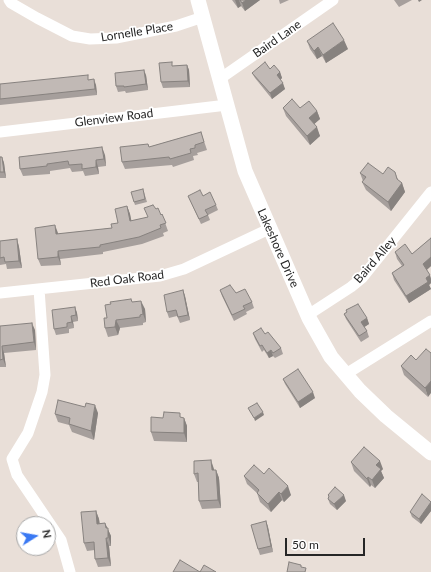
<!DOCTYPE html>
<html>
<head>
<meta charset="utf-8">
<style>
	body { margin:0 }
	#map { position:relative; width:431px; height:572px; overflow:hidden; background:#e9dfd8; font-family:Lato,sans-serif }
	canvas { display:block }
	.north { position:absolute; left:16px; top:516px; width:40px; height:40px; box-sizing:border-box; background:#fff; border:1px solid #a8a8a8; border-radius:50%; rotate:79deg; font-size:11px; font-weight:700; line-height:16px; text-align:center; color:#262626 }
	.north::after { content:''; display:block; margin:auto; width:14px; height:18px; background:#3a79f3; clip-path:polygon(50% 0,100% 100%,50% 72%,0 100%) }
	.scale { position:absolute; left:285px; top:538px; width:80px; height:18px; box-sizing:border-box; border:2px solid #262626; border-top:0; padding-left:5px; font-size:12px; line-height:14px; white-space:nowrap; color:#262626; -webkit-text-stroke:3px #fff; paint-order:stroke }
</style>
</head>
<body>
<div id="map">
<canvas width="431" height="572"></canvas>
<div class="north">N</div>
<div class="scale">50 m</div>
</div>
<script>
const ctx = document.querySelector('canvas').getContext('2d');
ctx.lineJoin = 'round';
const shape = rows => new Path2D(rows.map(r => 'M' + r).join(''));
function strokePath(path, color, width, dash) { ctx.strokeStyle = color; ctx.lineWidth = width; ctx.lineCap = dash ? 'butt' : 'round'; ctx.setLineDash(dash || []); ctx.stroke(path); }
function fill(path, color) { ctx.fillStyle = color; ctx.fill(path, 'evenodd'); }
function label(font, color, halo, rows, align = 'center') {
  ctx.font = font + ' Lato,sans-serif'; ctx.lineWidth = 3.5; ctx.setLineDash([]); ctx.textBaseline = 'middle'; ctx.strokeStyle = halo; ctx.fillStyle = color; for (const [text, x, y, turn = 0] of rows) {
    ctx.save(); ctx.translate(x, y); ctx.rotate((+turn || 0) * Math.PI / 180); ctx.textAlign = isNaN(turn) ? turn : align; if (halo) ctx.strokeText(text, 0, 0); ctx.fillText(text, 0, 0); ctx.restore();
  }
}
const street = shape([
	[9,0,11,3,37,18,72,36,90,39,116,38,176,26,203,17],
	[221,78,333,0],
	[0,132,227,105],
	[39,289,45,375,42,392,28,433,12,459,17,475,61,540,70,572],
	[0,293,160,276,184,269,269,229],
	[308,315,351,287,362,278,431,192],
	[346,374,431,321]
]);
const secondary = shape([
	[198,0,245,171,309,318,331,357,360,391,386,416,431,453]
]);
const wall = shape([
	[232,0,260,0,245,11,241,6,238,8],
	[279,0,289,0,280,4],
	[394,0,412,0,399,7],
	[307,41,348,49,326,63,322,56,317,59,310,49],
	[187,65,189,70,190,87,163,88,161,82,173,66],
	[270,69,280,72,282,78,280,80,285,89,272,99,255,78,252,73],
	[146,75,148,90,126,93,125,91,118,92,116,86],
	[89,80,96,85,97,95,0,105,0,84],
	[283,108,300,108,317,111,320,119,314,124,320,136,310,145,286,116],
	[201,132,207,150,197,153,198,155,193,156,194,160,173,167,172,165,125,169,122,162,148,144,149,147],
	[105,155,106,166,98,167,99,174,85,176,83,171,72,172,70,168,50,171,50,174,23,176,20,169,19,157],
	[0,157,2,157,4,163,6,178,0,178],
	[360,173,383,174,402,183,405,192,391,211,366,190,362,182,363,181],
	[144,192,147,202,135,205,134,202],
	[188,196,203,196,216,205,218,210,208,215,210,220,201,224],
	[127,206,130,214,131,221,162,214,168,231,163,233,164,236,142,244,103,252,103,254,60,259,61,265,41,266,38,259,58,233,58,234,112,228,118,223],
	[431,238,431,266,427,270,431,279,431,283,429,285,431,289,409,303,394,280,392,273,402,266,397,259,395,252,412,254],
	[17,239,19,247,22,268,7,269,6,264,0,265,0,241],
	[183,290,185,296,190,320,180,323,177,316,169,318,167,312],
	[220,290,236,293,252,302,254,308,246,312,247,314,234,321,222,296],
	[132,302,145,309,146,322,143,323,143,325,120,328,118,335,108,337,105,328,107,318],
	[75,307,77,313,78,321,73,322,74,328,69,329,69,333,56,335,54,329],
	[346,310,367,318,369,324,364,327,367,331,369,337,361,342,346,319,344,314,347,312],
	[0,326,35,330,36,350,4,353,6,367,0,367],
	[253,333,265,334,281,348,283,354,275,358,273,356,269,358,264,350,262,352,255,339],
	[416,360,428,397,404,375,401,366],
	[283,379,315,398,300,408,285,384],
	[85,407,98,413,94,440,72,432,69,425,58,422,55,414],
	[163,418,184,418,187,426,187,442,154,441,151,432],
	[351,462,383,469,381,471,384,478,375,488,371,485,370,487,354,471],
	[214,469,214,470,216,470,219,478,221,508,202,509,199,501,198,482,197,482,194,474],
	[264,474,291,495,284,502,282,500,271,512,260,502,257,493,247,484,244,476],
	[328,495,346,501,337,510,330,504,328,499,329,497],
	[431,502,431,511,421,524,412,517,410,512],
	[96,511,99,519,100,524,105,523,111,536,111,546,109,546,111,566,98,567,95,559,95,550,87,551,84,543],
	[266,521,268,527,273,552,260,555,258,549]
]);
const shadedWall = shape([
	[235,0,239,0,241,6,238,8],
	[246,0,260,0,245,11,242,3],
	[418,0,422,0,419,2],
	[344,40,348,49,326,63,323,55],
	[318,47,322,56,317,59,314,51],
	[187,65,189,70,190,87,188,81],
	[144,70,146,75,148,90,146,84],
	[280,72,282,78,279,81,277,75],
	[94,79,96,85,97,95,95,89],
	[283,83,285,89,272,99,270,93],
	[317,111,320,119,312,126,309,118],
	[317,127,320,136,310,145,307,136],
	[102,147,105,155,106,166,104,159],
	[2,157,4,163,6,178,4,172],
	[96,160,98,167,99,174,96,167],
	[395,172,398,180,402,183,405,192,391,211,388,202,397,179],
	[127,206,130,214,133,228,130,221],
	[55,225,58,233,59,242,56,234],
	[17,239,19,247,22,268,19,261],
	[58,251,60,259,61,265,58,257],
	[431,257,431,266,425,271,423,264],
	[430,275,431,279,431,283,429,285,431,289,409,303,406,296,426,278],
	[183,290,185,296,190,320,188,315],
	[141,301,145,309,146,322,143,314],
	[75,307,77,313,78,321,76,315],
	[71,316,73,322,74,328,72,322],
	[367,318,369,324,363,328,361,322],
	[116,320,120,328,118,335,115,327],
	[32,323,35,330,36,350,34,342],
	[2,346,4,353,6,367,3,359],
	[271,350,273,356,269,358,267,353],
	[431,381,431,393,428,397,425,388],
	[313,392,315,398,300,408,298,402],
	[95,405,98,413,94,440,91,431],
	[263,412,264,415,255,421,254,418],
	[184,418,187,426,187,442,184,433],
	[211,460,214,469,215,479,212,470],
	[380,461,383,469,381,471,384,478,375,488,372,480,376,465],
	[216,470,219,478,221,508,218,500],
	[368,477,371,485,370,487,367,479],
	[288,486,291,495,284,502,281,494],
	[279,492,282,500,271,512,268,504],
	[344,495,346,501,337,510,334,504],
	[431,502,431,511,421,524,419,519],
	[96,511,99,519,100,532,97,524],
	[266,521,268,527,273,552,271,546],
	[105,523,111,536,111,546,106,528],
	[106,538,109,546,111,566,108,558]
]);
const building = shape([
	[240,0,246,0,242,3,240,0],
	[333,23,344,40,323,55,318,47,314,51,307,41,333,23],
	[172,62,172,66,187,65,188,81,161,82,159,63,172,62],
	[265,62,270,69,274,65,280,72,277,75,283,83,270,93,252,73,265,62],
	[144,70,146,84,124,87,124,86,116,86,115,73,144,70],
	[88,75,88,80,94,79,95,89,0,99,0,84,88,75],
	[292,99,300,108,309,101,317,111,309,118,317,127,307,136,283,108,292,99],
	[201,132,204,142,195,145,195,148,190,149,191,153,170,159,169,157,122,162,120,147,148,144,149,147,201,132],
	[102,147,104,159,96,160,96,167,82,169,82,164,69,165,68,161,47,164,47,166,20,169,19,157,102,147],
	[0,157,2,157,4,172,0,172,0,157],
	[368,163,383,174,388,167,395,172,397,179,402,183,388,202,362,182,366,177,360,173,368,163],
	[143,189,145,199,134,202,131,192,143,189],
	[200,190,203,196,210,192,216,205,205,210,208,215,199,219,188,196,200,190],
	[153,205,156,209,158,208,161,215,162,214,166,223,160,225,161,228,139,237,100,245,100,247,58,251,58,257,38,259,35,228,55,225,56,234,112,228,111,224,118,223,115,209,127,206,130,221,148,217,144,208,153,205],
	[431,238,431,257,423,264,430,275,426,278,428,282,406,296,392,273,404,265,395,252,405,244,412,254,431,238],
	[17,239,19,261,5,262,4,257,0,258,0,241,17,239],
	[230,285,236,293,245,289,252,302,243,306,245,309,232,315,220,290,230,285],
	[183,290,188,315,178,317,176,310,167,312,164,295,183,290],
	[131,299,132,302,141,301,143,314,140,315,140,317,116,320,115,327,105,328,104,318,107,318,105,305,111,304,110,302,131,299],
	[358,304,367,318,361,322,367,331,359,336,344,314,347,312,346,310,358,304],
	[75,307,76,315,71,316,72,322,67,323,67,327,54,329,52,310,75,307],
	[32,323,34,342,2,346,3,359,0,360,0,326,32,323],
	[261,328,265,334,268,332,281,348,273,353,271,350,267,353,262,345,260,346,253,333,261,328],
	[426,349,431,353,431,381,425,388,401,366,411,355,416,360,426,349],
	[298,369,313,392,298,402,283,379,298,369],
	[58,400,85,407,86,403,95,405,91,431,69,424,70,418,55,414,58,400],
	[257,403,263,412,254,418,248,408,257,403],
	[164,412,180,413,180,417,184,418,184,433,151,432,151,417,163,418,164,412],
	[364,447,380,461,376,465,381,469,372,480,368,477,367,479,351,462,364,447],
	[211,460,212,470,216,470,218,500,199,501,198,473,194,474,194,461,211,460],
	[254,465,264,474,269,468,288,486,281,494,279,492,268,504,257,493,259,490,244,476,254,465],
	[335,487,344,495,334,504,328,499,329,496,328,495,335,487],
	[422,494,431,502,419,519,410,512,422,494],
	[96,511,97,524,105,523,106,528,108,528,108,538,106,538,108,558,95,559,94,542,84,543,81,512,96,511],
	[266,521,271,546,258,549,251,525,266,521],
	[180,560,200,572,204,565,216,572,173,572,180,560],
	[289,562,301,565,301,567,306,568,305,572,287,572,289,562]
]);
const streetNames = [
	["Lornelle Place",137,32,-9],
	["Baird Lane",277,39,-35],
	["Glenview Road",114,118,-7],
	["Lakeshore Drive",278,248,66],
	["Baird Alley",375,260,-49],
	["Red Oak Road",127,279,-7]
];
strokePath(street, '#fff', 11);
strokePath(secondary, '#fff', 15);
fill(wall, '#a69f9c');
fill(shadedWall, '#87827f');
fill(building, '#c1b9b5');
strokePath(building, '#87827f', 1);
label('12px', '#262626', '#fff', streetNames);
</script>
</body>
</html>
